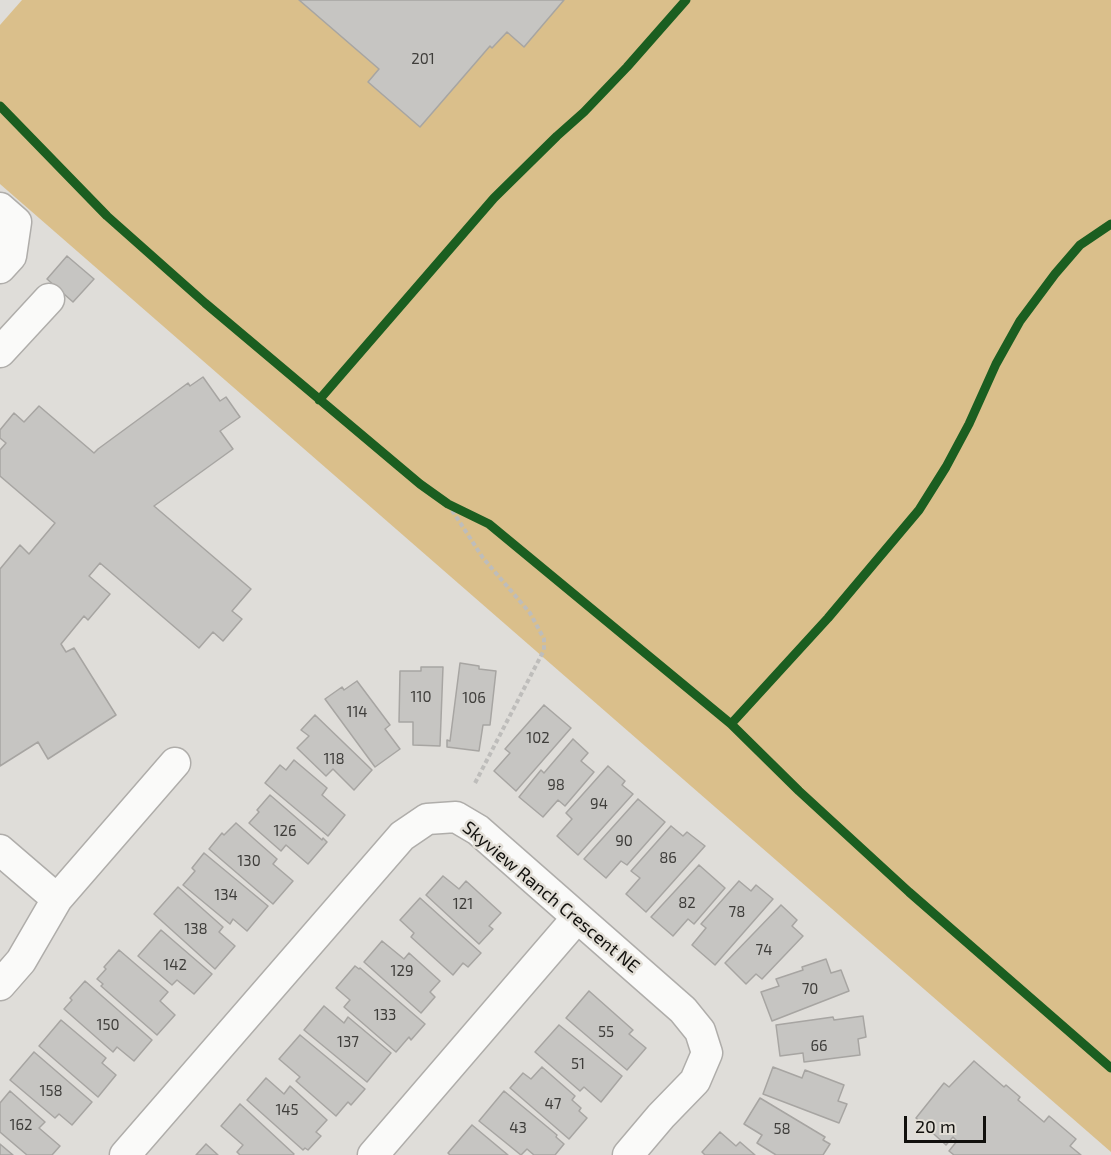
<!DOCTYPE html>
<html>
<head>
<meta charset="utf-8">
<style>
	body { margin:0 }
	#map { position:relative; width:1111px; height:1155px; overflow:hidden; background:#dfddd9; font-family:"Exo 2",sans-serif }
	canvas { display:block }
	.scale { position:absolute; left:904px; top:1116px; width:82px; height:27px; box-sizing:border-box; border:3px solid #11100d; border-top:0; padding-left:8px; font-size:18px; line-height:21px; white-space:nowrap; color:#11100d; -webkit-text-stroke:4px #e2ded6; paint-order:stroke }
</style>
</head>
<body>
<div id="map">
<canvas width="1111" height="1155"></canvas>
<div class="scale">20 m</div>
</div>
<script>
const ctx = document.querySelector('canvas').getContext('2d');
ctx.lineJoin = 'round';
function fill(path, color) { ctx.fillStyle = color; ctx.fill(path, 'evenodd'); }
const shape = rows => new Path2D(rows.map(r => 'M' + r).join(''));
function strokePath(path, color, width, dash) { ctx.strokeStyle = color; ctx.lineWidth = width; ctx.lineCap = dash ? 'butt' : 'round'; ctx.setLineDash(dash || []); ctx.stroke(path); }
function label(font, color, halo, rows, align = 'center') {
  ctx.font = font + ' "Exo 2",sans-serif'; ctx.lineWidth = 5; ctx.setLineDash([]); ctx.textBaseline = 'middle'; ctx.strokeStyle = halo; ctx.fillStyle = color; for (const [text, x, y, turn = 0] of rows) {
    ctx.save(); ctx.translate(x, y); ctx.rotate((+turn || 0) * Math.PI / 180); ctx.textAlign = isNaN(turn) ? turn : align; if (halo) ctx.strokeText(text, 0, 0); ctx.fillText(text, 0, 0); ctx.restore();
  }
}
const green = shape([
	[22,0,1111,0,1111,1152,0,184,0,25]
]);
const building = shape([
	[299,0,564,0,524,47,507,32,492,48,490,46,420,127,368,82,379,69,299,0],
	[67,256,94,279,73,302,47,279,67,256],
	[203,377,220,401,226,397,240,417,220,431,233,449,154,506,251,589,232,611,242,619,223,641,213,632,199,648,100,563,89,576,110,594,88,620,84,616,61,644,66,652,74,648,116,715,48,759,38,742,0,766,0,569,20,545,29,554,55,523,0,476,0,450,6,443,0,438,0,430,14,413,24,422,39,406,94,453,98,449,188,383,190,386,203,377],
	[460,663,479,666,479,669,496,671,490,725,483,725,479,751,447,747,447,740,450,741,460,663],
	[421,667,443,667,440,746,413,745,413,722,399,722,400,671,421,671,421,667],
	[357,681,390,725,385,729,400,749,375,767,325,699,342,687,344,690,357,681],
	[544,705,571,728,516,791,494,771,510,753,505,749,544,705],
	[315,715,372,770,354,790,333,769,326,776,297,748,309,736,301,730,315,715],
	[573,739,588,753,581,761,594,772,565,806,558,800,543,817,519,797,541,770,544,773,573,739],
	[294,760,327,788,322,795,345,815,328,836,265,783,280,765,286,770,294,760],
	[608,766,625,781,622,785,633,794,578,855,557,836,572,819,566,813,608,766],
	[270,795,322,840,323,838,327,842,308,864,286,845,281,851,249,823,259,812,257,810,270,795],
	[638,799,665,822,627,865,621,861,606,878,584,859,638,799],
	[236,823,277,859,273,864,293,881,273,904,209,849,222,833,224,835,236,823],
	[671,826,683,836,687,832,705,846,646,912,626,894,640,878,631,871,671,826],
	[204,853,268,906,247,931,233,919,230,924,183,885,195,871,192,868,204,853],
	[699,865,725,888,694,924,688,919,673,936,651,917,699,865],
	[443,876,459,889,466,881,501,913,489,926,493,929,479,944,426,895,443,876],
	[739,881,751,891,756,885,773,899,715,965,692,945,706,928,701,924,739,881],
	[178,887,223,927,219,932,235,946,215,969,154,914,178,887],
	[420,898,481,953,468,967,463,963,453,975,411,937,414,933,400,920,420,898],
	[781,905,797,920,792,926,803,936,762,979,756,974,746,984,725,963,781,905],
	[161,930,212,974,194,994,177,980,172,985,138,956,161,930],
	[382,941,404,959,409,953,440,981,430,992,435,997,421,1013,364,962,382,941],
	[119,950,168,992,160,1001,175,1015,157,1035,101,986,103,984,97,979,106,969,104,967,119,950],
	[826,959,831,973,841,970,849,991,772,1021,761,992,779,986,776,979,803,970,802,967,826,959],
	[355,966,359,969,360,968,425,1024,411,1040,409,1037,396,1052,344,1007,350,1000,336,988,355,966],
	[85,981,152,1040,134,1061,117,1047,113,1052,64,1009,72,1000,70,998,85,981],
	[589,991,633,1030,629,1034,646,1048,627,1070,566,1018,589,991],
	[324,1006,344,1023,348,1017,391,1053,367,1082,304,1030,324,1006],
	[863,1016,866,1037,858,1039,860,1055,804,1062,803,1053,780,1056,776,1025,833,1017,834,1020,863,1016],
	[61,1020,106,1058,102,1063,116,1075,98,1097,39,1046,61,1020],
	[559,1025,622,1076,601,1102,584,1087,580,1091,535,1052,559,1025],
	[300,1035,365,1089,351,1105,348,1102,336,1116,296,1081,300,1077,279,1059,300,1035],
	[34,1052,92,1102,72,1125,59,1114,55,1118,10,1080,34,1052],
	[974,1061,1004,1087,1006,1085,1020,1097,1018,1100,1044,1122,1049,1116,1076,1139,1070,1146,1081,1155,954,1155,949,1151,957,1141,953,1137,946,1145,916,1118,944,1083,949,1087,974,1061],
	[542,1067,575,1096,572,1100,581,1108,579,1111,587,1118,569,1139,510,1088,523,1073,531,1079,542,1067],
	[773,1067,802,1078,805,1070,844,1085,838,1101,847,1104,839,1123,763,1094,773,1067],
	[266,1078,284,1094,290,1086,327,1120,316,1132,321,1136,308,1150,305,1148,303,1150,247,1100,266,1078],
	[10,1091,45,1122,39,1128,60,1146,52,1155,27,1155,0,1132,0,1103,10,1091],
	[504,1091,557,1135,556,1137,564,1144,555,1155,534,1155,527,1149,521,1155,479,1121,504,1091],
	[760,1098,825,1137,823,1140,830,1144,823,1155,776,1155,757,1143,762,1135,744,1124,760,1098],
	[240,1104,294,1154,293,1155,240,1155,237,1152,243,1145,221,1126,240,1104],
	[472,1125,508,1155,450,1155,448,1153,472,1125],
	[720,1132,736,1146,740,1142,755,1155,705,1155,702,1152,720,1132],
	[0,1144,13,1155,0,1155,0,1144],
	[206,1144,218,1155,196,1155,206,1144]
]);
const path = shape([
	[448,504,483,558,530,613,544,639,544,650,474,785]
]);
const minor = shape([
	[0,208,16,222,11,256,0,268],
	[0,352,49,299],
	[0,850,57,899,175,763],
	[0,985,21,961,57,899],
	[125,1155,402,836,427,819,456,817,478,830,683,1010,700,1031,707,1053,695,1081,661,1116,628,1155],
	[373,1155,577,918]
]);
const cycleway = shape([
	[0,106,107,216,205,303,420,484,448,504,489,524,731,724,799,791,909,892,1111,1068],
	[319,400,494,198,557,136,584,112,627,67,686,0],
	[731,724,828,618,919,510,946,467,969,424,996,364,1020,321,1055,274,1080,245,1111,224]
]);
const numberNames = [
	["201",423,59],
	["110",421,697],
	["106",474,698],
	["114",357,712],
	["102",538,738],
	["118",334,759],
	["98",556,785],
	["94",599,804],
	["126",285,831],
	["90",624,841],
	["86",668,858],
	["130",249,861],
	["134",226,895],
	["82",687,903],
	["121",463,904],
	["78",737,912],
	["138",196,929],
	["74",764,950],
	["142",175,965],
	["129",402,971],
	["70",810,989],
	["133",385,1015],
	["150",108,1025],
	["55",606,1032],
	["137",348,1042],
	["66",819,1046],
	["51",578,1064],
	["158",51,1091],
	["47",553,1104],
	["145",287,1110],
	["162",21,1125],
	["43",518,1128],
	["58",782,1129]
];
const streetNames = [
	["Skyview Ranch Crescent NE",551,897,40]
];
fill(green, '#dabf8b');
fill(building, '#c6c5c2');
strokePath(building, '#a7a5a2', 1.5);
strokePath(minor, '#afadaa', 33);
strokePath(path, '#bebdbb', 4, [4.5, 3]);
strokePath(minor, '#fafaf9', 30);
strokePath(cycleway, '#1b5e20', 9);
label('15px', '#3f3e3b', null, numberNames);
label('18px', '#11100d', '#e2ded6', streetNames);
</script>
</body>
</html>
